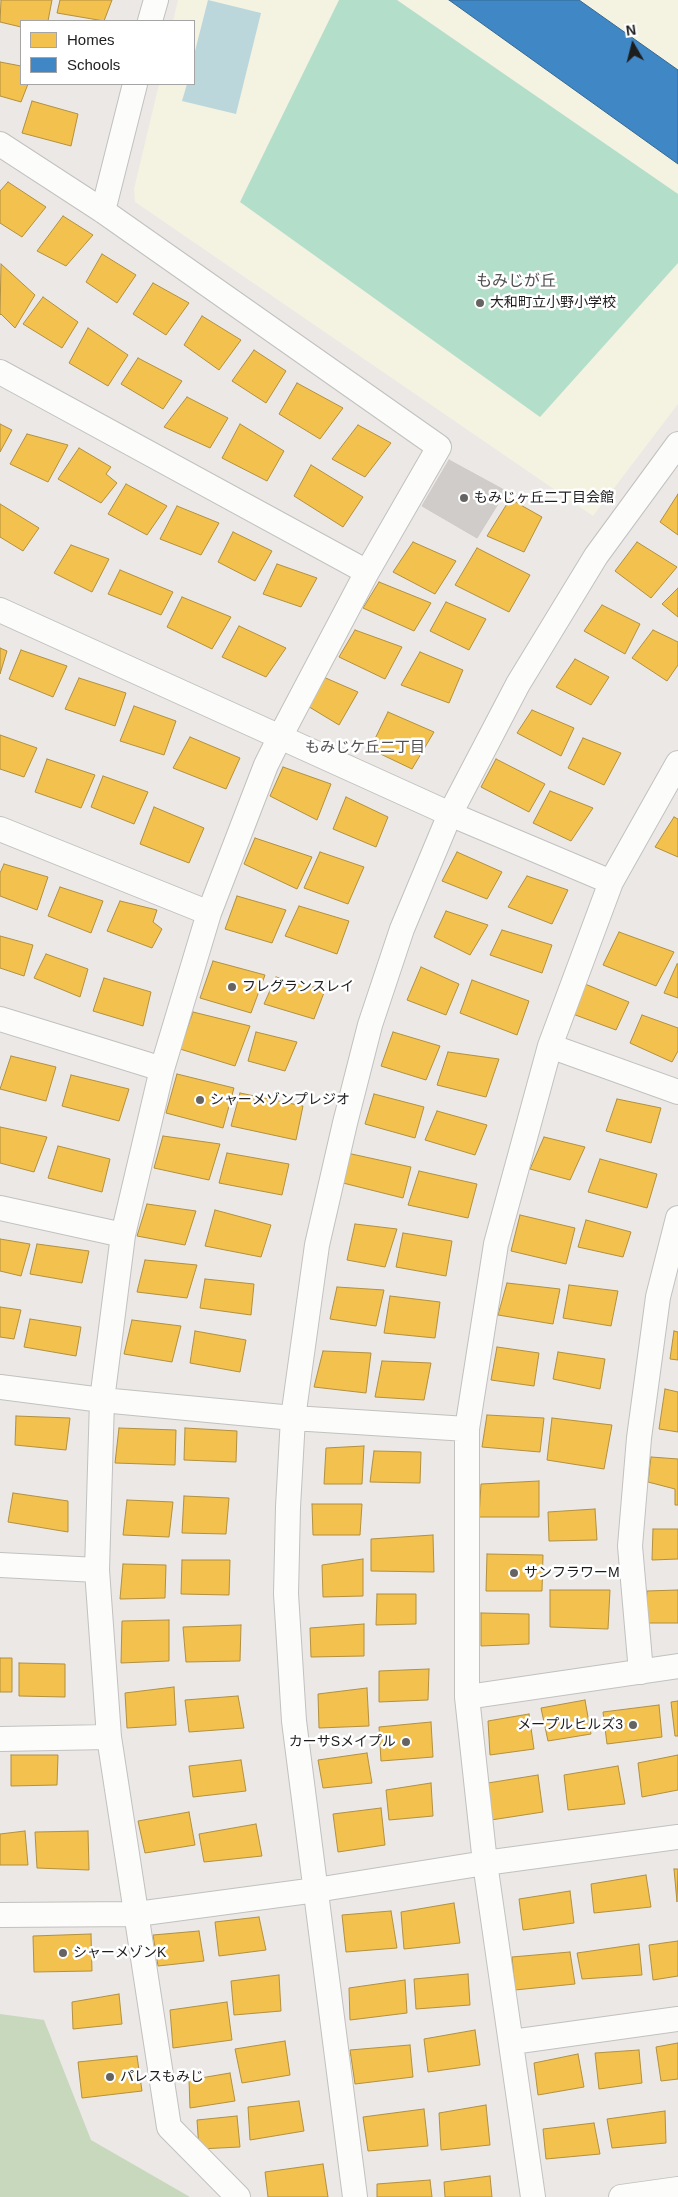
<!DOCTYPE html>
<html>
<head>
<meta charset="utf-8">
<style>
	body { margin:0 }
	#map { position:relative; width:678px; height:2197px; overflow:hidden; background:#ebe8e5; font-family:Arial,sans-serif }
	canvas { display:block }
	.legend { position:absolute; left:20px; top:20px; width:175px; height:65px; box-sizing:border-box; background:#fff; border:1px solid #a5a5a5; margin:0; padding:6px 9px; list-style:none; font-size:15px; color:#1d1d1d }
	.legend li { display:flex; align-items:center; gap:10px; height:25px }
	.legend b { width:25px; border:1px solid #a5a5a5 }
	.north { position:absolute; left:608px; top:20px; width:50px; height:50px; -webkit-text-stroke:4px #fff; paint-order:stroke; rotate:352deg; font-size:14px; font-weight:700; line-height:20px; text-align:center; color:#1d1d1d }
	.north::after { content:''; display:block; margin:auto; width:18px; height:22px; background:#1d1d1d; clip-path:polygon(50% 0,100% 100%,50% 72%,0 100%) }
</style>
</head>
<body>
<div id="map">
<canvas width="678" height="2197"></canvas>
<ul class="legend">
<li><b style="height:14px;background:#f2c14e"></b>Homes</li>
<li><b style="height:14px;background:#3f88c5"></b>Schools</li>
</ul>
<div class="north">N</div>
</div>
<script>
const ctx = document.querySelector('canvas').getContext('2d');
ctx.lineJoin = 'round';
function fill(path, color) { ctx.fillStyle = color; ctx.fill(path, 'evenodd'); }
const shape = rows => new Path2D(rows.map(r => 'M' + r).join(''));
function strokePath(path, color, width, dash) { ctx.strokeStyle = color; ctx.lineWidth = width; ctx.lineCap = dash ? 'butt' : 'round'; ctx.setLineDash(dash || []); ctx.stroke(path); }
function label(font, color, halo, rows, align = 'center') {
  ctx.font = font + ' Arial,"Noto Sans JP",sans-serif'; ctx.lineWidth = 5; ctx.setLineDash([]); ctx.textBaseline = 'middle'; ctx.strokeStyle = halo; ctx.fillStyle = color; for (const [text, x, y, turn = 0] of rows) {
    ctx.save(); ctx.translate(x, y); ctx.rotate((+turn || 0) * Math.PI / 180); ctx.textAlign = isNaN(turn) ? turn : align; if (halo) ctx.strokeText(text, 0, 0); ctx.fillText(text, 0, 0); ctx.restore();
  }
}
const education = shape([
	[178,0,678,0,678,404,593,516,135,202,134,189,159,84,194,84,194,21,173,21]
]);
const forest = shape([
	[0,2014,44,2020,91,2140,190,2197,0,2197]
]);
const pitch = shape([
	[339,0,397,0,678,194,678,263,540,417,240,202]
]);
const water = shape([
	[208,0,261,13,236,114,182,101,187,84,194,84,194,55]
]);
const homes = shape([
	[1,0,52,0,48,21,21,21,21,27,0,22,1,0],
	[60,0,112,0,104,21,57,13,60,0],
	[0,62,21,66,21,84,28,84,21,102,0,96,0,62],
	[32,101,78,114,71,146,22,133,32,101],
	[8,182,46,207,22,237,0,223,0,191,8,182],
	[63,216,93,235,66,266,37,251,63,216],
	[102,254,136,275,117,303,86,282,102,254],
	[1,264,35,295,15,328,1,314,0,315,1,264],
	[153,283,189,303,166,335,133,314,153,283],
	[43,297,78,322,62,348,23,324,43,297],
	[202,316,241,340,219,370,184,345,202,316],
	[88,328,128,355,108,386,69,363,88,328],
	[254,350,286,371,266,403,232,381,254,350],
	[138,358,182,381,163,409,121,384,138,358],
	[297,383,343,408,320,439,279,414,297,383],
	[187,397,228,418,210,448,164,427,187,397],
	[0,424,12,430,0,452,0,424],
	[240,424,284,451,267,481,222,458,240,424],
	[358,425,391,443,365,477,332,459,358,425],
	[27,434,68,445,48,482,10,464,27,434],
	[79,448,111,467,106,474,117,483,101,503,58,479,79,448],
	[311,465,363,497,343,527,294,496,311,465],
	[126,484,167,506,147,535,108,514,126,484],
	[678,494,678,535,660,522,678,494],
	[510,499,542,517,524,552,487,536,510,499],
	[0,504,39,528,23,551,0,537,0,504],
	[177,506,219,523,201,555,160,539,177,506],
	[233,532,272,551,255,581,218,562,233,532],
	[413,542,456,561,435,594,393,572,413,542],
	[637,542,677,567,651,598,615,571,637,542],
	[71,545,109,559,92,592,54,573,71,545],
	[477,548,530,575,509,612,455,585,477,548],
	[277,564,317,578,301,607,263,594,277,564],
	[120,570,173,592,161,615,108,594,120,570],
	[379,582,431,603,414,631,363,608,379,582],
	[678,588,678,617,662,604,678,588],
	[182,597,231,617,212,649,167,627,182,597],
	[446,602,486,619,469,650,430,631,446,602],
	[602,605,640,624,625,654,584,631,602,605],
	[239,626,286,648,266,677,222,657,239,626],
	[355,630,402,647,385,679,339,657,355,630],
	[653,630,678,642,678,665,667,681,632,658,653,630],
	[0,648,7,651,0,674,0,648],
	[21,650,67,666,53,697,9,679,21,650],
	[420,652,463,670,449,703,401,685,420,652],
	[575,659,609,677,591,705,556,687,575,659],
	[321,676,358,692,339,725,306,705,321,676],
	[79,678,126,693,115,726,65,709,79,678],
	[134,706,176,721,164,755,120,741,134,706],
	[532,710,574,728,561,756,517,733,532,710],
	[388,712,434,732,412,769,370,749,388,712],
	[0,735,37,748,24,777,0,769,0,735],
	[190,737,240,758,226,789,173,768,190,737],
	[583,738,621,753,604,785,568,768,583,738],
	[47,759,95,775,81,808,35,792,47,759],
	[496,759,545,784,529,812,481,787,496,759],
	[283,767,331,784,317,820,270,796,283,767],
	[103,776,148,792,134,824,91,807,103,776],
	[550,791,593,808,571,841,533,823,550,791],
	[346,797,388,817,376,847,333,829,346,797],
	[154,807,204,828,189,863,140,844,154,807],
	[674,817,678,819,678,857,655,847,674,817],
	[255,838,312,857,297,889,244,864,255,838],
	[320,852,364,867,348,904,304,888,320,852],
	[457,852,502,872,487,899,442,881,457,852],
	[4,864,48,877,37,910,0,896,0,873,4,864],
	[527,876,568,890,552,924,508,907,527,876],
	[60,887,103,901,91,933,48,916,60,887],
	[237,896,286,910,272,943,225,929,237,896],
	[120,901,157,910,153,922,162,929,152,948,107,931,120,901],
	[299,906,349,921,337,954,285,936,299,906],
	[446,911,488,925,470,955,434,937,446,911],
	[502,930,552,945,542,973,490,955,502,930],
	[619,932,674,952,656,986,603,965,619,932],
	[0,936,33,945,24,976,0,968,0,936],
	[46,954,88,969,80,997,34,978,46,954],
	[213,961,265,975,251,1013,200,998,213,961],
	[677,964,678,964,678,998,664,993,677,964],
	[421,967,459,984,446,1015,407,1000,421,967],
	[276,977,325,990,314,1019,264,1004,276,977],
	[104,978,151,992,143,1026,93,1011,104,978],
	[472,980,529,1001,517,1035,460,1013,472,980],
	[585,984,629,1002,616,1030,570,1013,585,984],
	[193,1012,250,1026,235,1066,180,1049,193,1012],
	[642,1015,678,1028,678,1051,672,1062,630,1043,642,1015],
	[256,1032,297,1042,285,1071,248,1061,256,1032],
	[393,1032,440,1046,426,1080,381,1066,393,1032],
	[448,1052,499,1059,486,1097,437,1085,448,1052],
	[11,1056,56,1067,46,1101,0,1089,11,1056],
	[177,1074,234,1088,223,1128,166,1113,177,1074],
	[71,1075,129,1089,119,1121,62,1106,71,1075],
	[240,1093,303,1106,296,1140,231,1126,240,1093],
	[374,1094,424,1107,415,1138,365,1124,374,1094],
	[617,1099,661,1108,651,1143,606,1131,617,1099],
	[437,1111,487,1125,475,1155,425,1140,437,1111],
	[0,1127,47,1137,34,1172,0,1163,0,1127],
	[163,1136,220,1144,209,1180,154,1168,163,1136],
	[544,1137,585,1147,570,1180,530,1169,544,1137],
	[58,1146,110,1159,102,1192,48,1178,58,1146],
	[227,1153,289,1164,282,1195,219,1183,227,1153],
	[347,1153,411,1167,403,1198,339,1182,347,1153],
	[600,1159,657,1174,647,1208,588,1192,600,1159],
	[419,1171,477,1184,468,1218,408,1205,419,1171],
	[147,1204,196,1211,185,1245,137,1236,147,1204],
	[215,1210,271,1225,261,1257,205,1246,215,1210],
	[520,1215,575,1228,566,1264,511,1251,520,1215],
	[586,1220,631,1232,623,1257,578,1247,586,1220],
	[355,1224,397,1229,385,1267,347,1260,355,1224],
	[403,1233,452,1241,446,1276,396,1267,403,1233],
	[0,1239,30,1244,21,1276,0,1271,0,1239],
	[37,1244,89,1251,82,1283,30,1274,37,1244],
	[145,1260,197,1265,187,1298,137,1292,145,1260],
	[205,1279,254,1284,251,1315,200,1308,205,1279],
	[507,1283,560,1289,553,1324,498,1315,507,1283],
	[569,1285,618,1291,611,1326,563,1318,569,1285],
	[337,1287,384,1290,376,1326,330,1319,337,1287],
	[390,1296,440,1302,435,1338,384,1333,390,1296],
	[0,1307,21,1310,14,1339,0,1337,0,1307],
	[30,1319,81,1327,76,1356,24,1347,30,1319],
	[132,1320,181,1326,172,1362,124,1354,132,1320],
	[195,1331,246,1340,240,1372,190,1363,195,1331],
	[674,1331,678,1332,678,1360,670,1359,674,1331],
	[497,1347,539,1353,534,1386,491,1380,497,1347],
	[323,1351,371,1353,366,1393,314,1387,323,1351],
	[558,1352,605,1359,600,1389,553,1379,558,1352],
	[382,1361,431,1363,424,1400,375,1397,382,1361],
	[665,1389,678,1392,678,1432,659,1429,665,1389],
	[487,1415,544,1418,540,1452,482,1447,487,1415],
	[16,1416,70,1418,66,1450,15,1445,16,1416],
	[552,1418,612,1425,604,1469,547,1460,552,1418],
	[119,1428,176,1430,175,1465,115,1463,119,1428],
	[185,1428,237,1431,236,1462,184,1460,185,1428],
	[364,1446,362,1484,324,1484,326,1448,364,1446],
	[374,1451,421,1452,420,1483,370,1482,374,1451],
	[651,1457,678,1459,678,1505,675,1505,675,1489,648,1482,651,1457],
	[539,1481,539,1517,479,1517,481,1484,539,1481],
	[13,1493,68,1501,68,1532,8,1522,13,1493],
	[184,1496,229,1498,226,1534,182,1533,184,1496],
	[127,1500,173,1502,169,1537,123,1535,127,1500],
	[312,1504,362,1504,360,1535,313,1535,312,1504],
	[595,1509,597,1540,549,1541,548,1512,595,1509],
	[653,1529,678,1529,678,1559,652,1560,653,1529],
	[433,1535,434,1572,371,1571,371,1539,433,1535],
	[487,1554,543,1555,542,1591,486,1591,487,1554],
	[363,1559,363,1596,323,1597,322,1565,363,1559],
	[182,1560,230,1560,229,1595,181,1594,182,1560],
	[123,1564,166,1565,165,1598,120,1599,123,1564],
	[550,1590,610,1590,608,1629,550,1627,550,1590],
	[678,1590,678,1623,645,1623,647,1591,678,1590],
	[377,1594,416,1594,416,1624,376,1625,377,1594],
	[481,1613,529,1614,529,1644,481,1646,481,1613],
	[169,1620,169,1661,121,1663,122,1621,169,1620],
	[364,1624,364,1656,311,1657,310,1628,364,1624],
	[241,1625,240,1661,186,1662,183,1627,241,1625],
	[0,1658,12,1658,12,1692,0,1692,0,1658],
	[19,1663,65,1664,65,1697,19,1696,19,1663],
	[429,1669,428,1700,379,1702,379,1671,429,1669],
	[174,1687,176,1725,127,1728,125,1693,174,1687],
	[367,1688,369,1726,319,1728,318,1694,367,1688],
	[238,1696,244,1728,189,1732,185,1700,238,1696],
	[585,1700,591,1734,548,1741,541,1708,585,1700],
	[678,1701,678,1736,675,1736,671,1702,678,1701],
	[659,1705,662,1737,607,1744,603,1712,659,1705],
	[529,1714,534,1749,490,1755,488,1721,529,1714],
	[431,1722,433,1757,381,1761,379,1727,431,1722],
	[367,1753,372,1783,323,1788,318,1760,367,1753],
	[11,1755,58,1755,57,1785,11,1786,11,1755],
	[678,1755,678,1790,642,1797,638,1763,678,1755],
	[241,1760,246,1791,193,1797,189,1766,241,1760],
	[618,1766,625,1804,568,1810,564,1775,618,1766],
	[538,1775,543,1812,491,1820,488,1783,538,1775],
	[431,1783,433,1816,389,1820,386,1790,431,1783],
	[381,1808,385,1845,338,1852,333,1814,381,1808],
	[189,1812,195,1845,145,1853,138,1821,189,1812],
	[256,1824,262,1856,204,1862,199,1834,256,1824],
	[25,1831,28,1865,0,1865,0,1834,25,1831],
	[88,1831,89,1870,37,1868,35,1832,88,1831],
	[674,1869,678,1869,677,1902,674,1869],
	[646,1875,651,1907,594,1913,591,1884,646,1875],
	[570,1891,574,1923,523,1930,519,1899,570,1891],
	[454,1903,460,1943,404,1949,401,1912,454,1903],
	[391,1911,397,1948,346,1952,342,1915,391,1911],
	[259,1917,266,1950,219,1956,215,1922,259,1917],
	[199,1931,204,1961,158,1966,153,1935,199,1931],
	[91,1934,92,1971,34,1972,33,1936,91,1934],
	[678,1941,678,1976,653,1980,649,1945,678,1941],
	[639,1944,642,1975,582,1979,577,1953,639,1944],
	[570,1952,575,1984,515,1990,512,1957,570,1952],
	[468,1974,470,2005,416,2009,414,1979,468,1974],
	[279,1975,281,2011,234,2015,231,1981,279,1975],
	[405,1980,407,2013,350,2020,349,1988,405,1980],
	[119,1994,122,2024,73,2029,72,2002,119,1994],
	[227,2002,232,2040,173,2048,170,2010,227,2002],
	[475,2030,480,2065,428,2072,424,2039,475,2030],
	[285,2041,290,2075,242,2083,235,2049,285,2041],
	[678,2043,678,2079,661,2081,656,2047,678,2043],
	[410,2045,413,2077,355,2084,350,2050,410,2045],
	[639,2050,642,2083,599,2089,595,2053,639,2050],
	[578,2054,584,2087,538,2095,534,2063,578,2054],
	[137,2056,142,2091,82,2098,78,2062,137,2056],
	[230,2073,235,2101,190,2108,189,2080,230,2073],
	[299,2101,304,2131,250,2140,248,2107,299,2101],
	[486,2105,490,2145,441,2150,439,2113,486,2105],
	[424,2109,428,2146,368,2151,363,2117,424,2109],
	[665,2111,666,2143,612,2148,607,2119,665,2111],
	[237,2116,240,2147,199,2149,197,2120,237,2116],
	[594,2123,600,2154,546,2159,543,2129,594,2123],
	[323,2164,328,2197,268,2197,265,2172,323,2164],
	[490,2176,492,2197,445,2197,444,2182,490,2176],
	[430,2180,432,2197,377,2197,377,2184,430,2180]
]);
const schools = shape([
	[449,0,579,0,678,70,678,164,449,0]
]);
const building = shape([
	[449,460,506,491,477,538,422,506,449,460]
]);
const street = shape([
	[150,21,156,0],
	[0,144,103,211,439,447,367,572,280,737,266,765,209,913,162,1069,123,1235,102,1400,97,1570,109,1737,169,2127,238,2197],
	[103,211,135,84],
	[0,372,367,572],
	[0,610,450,814,611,882],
	[0,829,209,913],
	[0,1019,162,1069],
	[550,1046,678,1092],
	[0,1208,123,1235],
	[0,1387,102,1400,293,1418,467,1429],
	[0,1565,97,1570],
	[641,1672,630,1546,639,1438,658,1297,678,1218],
	[467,1697,678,1666],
	[0,1739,109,1737],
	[0,1915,137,1914,316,1890,485,1863,678,1837],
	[512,2042,678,2019],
	[355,2197,294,1721,286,1594,288,1507,293,1418,317,1245,345,1123,370,1025,402,929,450,814,518,684,596,556,678,444],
	[533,2197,485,1863,467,1697,467,1429,496,1244,550,1046,611,882,678,763],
	[621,2197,678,2189]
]);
const markers = [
	[480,303,5,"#656463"],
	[464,498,5,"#656463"],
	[232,987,5,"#656463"],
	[200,1100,5,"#656463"],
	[514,1573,5,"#656463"],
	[633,1725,5,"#656463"],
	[406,1742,5,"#656463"],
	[63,1953,5,"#656463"],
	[110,2077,5,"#656463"]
];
const poiNames = [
	["大和町立小野小学校",490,303],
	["もみじヶ丘二丁目会館",474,498],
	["フレグランスレイ",242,987],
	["シャーメゾンプレジオ",210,1100],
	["サンフラワーM",524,1573],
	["メープルヒルズ3",623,1725,"right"],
	["カーサSメイプル",396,1742,"right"],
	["シャーメゾンK",73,1953],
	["パレスもみじ",120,2077]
];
const neighbourhoodNames = [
	["もみじケ丘二丁目",365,748]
];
const quarterNames = [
	["もみじが丘",516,282]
];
fill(education, '#f4f2e1');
fill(forest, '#c8d8bc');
fill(pitch, '#b3dfca');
fill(water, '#bbd7dc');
fill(homes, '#f2c14e');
strokePath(homes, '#b2903f', 1);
fill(schools, '#3f88c5');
strokePath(schools, '#356893', 1);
fill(building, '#d0ccca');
strokePath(building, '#cecac7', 1);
strokePath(street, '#c2c1c0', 26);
strokePath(street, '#fcfcfb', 24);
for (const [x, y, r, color] of markers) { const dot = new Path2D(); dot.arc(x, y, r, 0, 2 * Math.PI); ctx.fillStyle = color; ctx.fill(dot); strokePath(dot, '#fff', 2); }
label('14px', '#1d1d1d', '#fff', poiNames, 'left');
label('15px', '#505050', '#fff', neighbourhoodNames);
label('16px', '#505050', '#fff', quarterNames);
</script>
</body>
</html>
